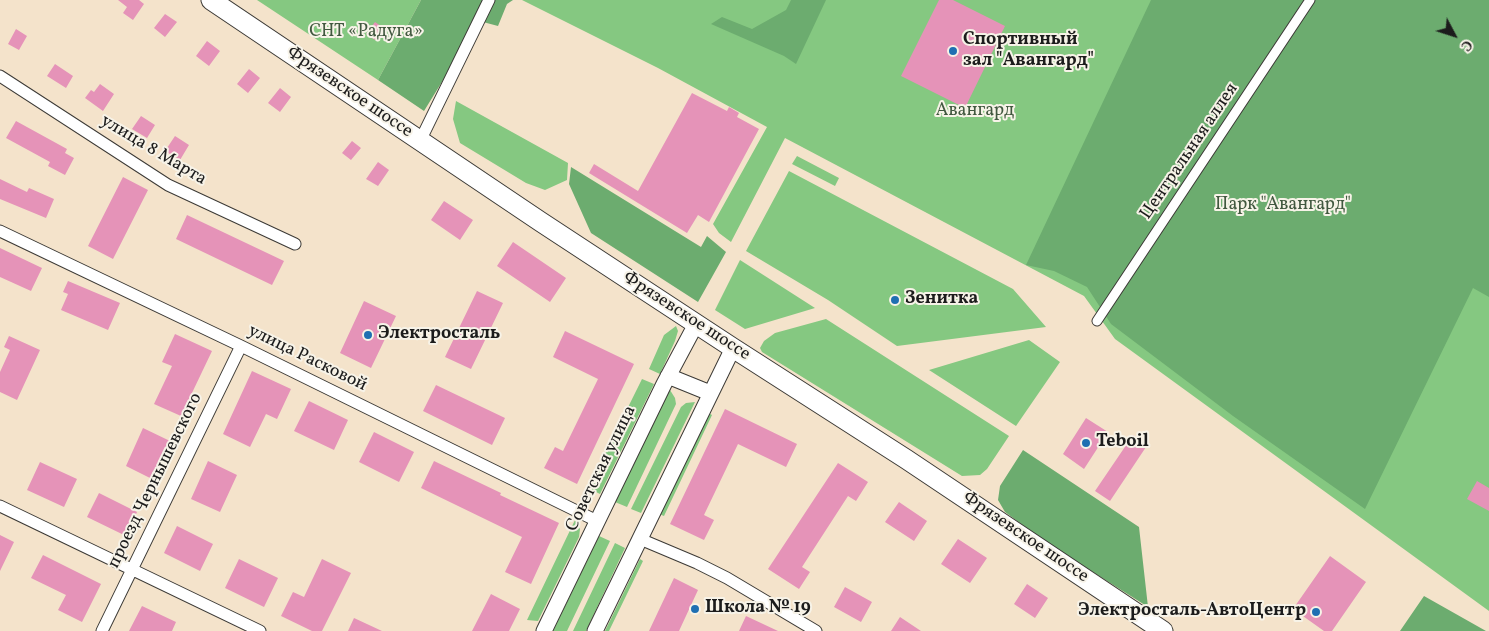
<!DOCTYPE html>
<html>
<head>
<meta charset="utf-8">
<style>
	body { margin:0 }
	#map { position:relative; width:1489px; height:631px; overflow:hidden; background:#f4e3cb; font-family:Vollkorn,serif }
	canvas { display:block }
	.north { position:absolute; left:1429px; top:10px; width:50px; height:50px; -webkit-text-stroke:4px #f7f3e8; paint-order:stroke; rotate:130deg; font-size:14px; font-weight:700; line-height:20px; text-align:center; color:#1c1c1c }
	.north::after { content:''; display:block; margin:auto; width:18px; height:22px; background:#1c1c1c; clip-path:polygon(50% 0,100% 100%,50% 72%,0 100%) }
</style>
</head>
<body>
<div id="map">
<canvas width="1489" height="631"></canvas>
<div class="north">С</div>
</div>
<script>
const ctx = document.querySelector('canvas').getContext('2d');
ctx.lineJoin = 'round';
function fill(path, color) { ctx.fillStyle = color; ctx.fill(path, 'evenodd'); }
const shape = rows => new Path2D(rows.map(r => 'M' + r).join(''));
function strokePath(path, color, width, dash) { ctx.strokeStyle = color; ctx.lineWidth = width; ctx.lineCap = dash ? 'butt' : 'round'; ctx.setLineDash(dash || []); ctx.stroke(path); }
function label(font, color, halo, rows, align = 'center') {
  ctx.font = font + ' Vollkorn,serif'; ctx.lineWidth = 4; ctx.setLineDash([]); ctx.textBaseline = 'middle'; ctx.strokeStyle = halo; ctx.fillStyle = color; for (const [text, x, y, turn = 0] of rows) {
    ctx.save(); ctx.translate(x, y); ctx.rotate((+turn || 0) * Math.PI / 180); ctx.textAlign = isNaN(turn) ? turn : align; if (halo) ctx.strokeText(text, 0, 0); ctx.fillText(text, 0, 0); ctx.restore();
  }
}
const green = shape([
	[257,0,421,0,378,80],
	[522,0,1489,0,1489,611,1115,339,1084,296,785,138,731,242,719,233,713,224,767,127,658,68],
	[456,101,568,163,567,180,545,190,526,183,460,143,453,119],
	[797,156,839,178,835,186,792,164],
	[789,171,1013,289,1046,327,897,346,828,300,746,251],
	[740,260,815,308,745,329,715,310],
	[826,319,1009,436,987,469,980,475,962,476,762,352,760,348,764,341,775,333],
	[676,326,678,331,675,341,660,374,649,369,664,335],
	[1029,340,1060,362,1016,426,929,370],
	[642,379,654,384,600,494,588,488],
	[670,390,675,398,676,404,627,507,615,502,666,394],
	[695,402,641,513,631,509,681,407,686,403],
	[707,412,712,415,664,516,659,514],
	[575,520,580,529,579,537,538,621,527,620],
	[599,536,610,541,567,631,553,631],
	[615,543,625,548,586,631,573,631],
	[640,559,643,561,609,631,605,631]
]);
const forest = shape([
	[421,0,483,0,453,64,424,111,378,80],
	[494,0,513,0,507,4,498,26,483,22],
	[791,0,826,0,796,64,784,56,711,24,722,17,752,29,786,10],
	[1151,0,1489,0,1489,297,1473,288,1365,509,1233,416,1111,324,1087,287,1054,271,1026,265],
	[571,167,701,247,707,236,726,252,698,302,591,233,569,184],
	[1023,450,1139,527,1148,607,1044,541,1005,512,998,500,1000,486],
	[1424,596,1486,631,1400,631]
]);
const building = shape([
	[118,0,139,0,144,4,133,20,123,13,127,7],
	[939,0,953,0,1005,26,965,108,901,76],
	[165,14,177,22,165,37,154,28],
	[375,22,384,28,375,40,366,34],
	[16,29,27,36,19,50,8,44],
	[207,41,220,51,209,66,196,56],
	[55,64,73,76,66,88,47,76],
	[249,69,260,78,248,93,237,84],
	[100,84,114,94,103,111,85,98,91,90,94,92],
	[280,88,291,97,280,112,268,103],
	[692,93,727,111,729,107,739,113,737,117,759,129,709,222,698,215,687,233,589,173,594,164,638,191],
	[141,116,155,125,147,138,132,129],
	[16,121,67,149,65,153,74,158,65,175,48,166,50,162,6,138],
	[175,136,189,145,180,160,165,151],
	[352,141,361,148,351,160,342,153],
	[378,162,389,170,378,186,366,179],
	[123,177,148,190,113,259,88,246],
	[0,179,27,192,29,188,54,199,46,218,0,199],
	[444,201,473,220,460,240,431,220],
	[187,215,284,261,272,285,176,239],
	[513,242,566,278,550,302,497,266],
	[0,248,42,268,31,291,0,277],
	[68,281,120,303,108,330,61,310,68,294,63,292],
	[477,291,503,303,471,369,445,357],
	[364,301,396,316,371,368,340,353],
	[565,331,634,364,577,484,544,468,555,447,563,451,598,379,553,357],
	[175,334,212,351,181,416,154,404,172,366,162,362],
	[9,336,40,350,17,400,0,392,0,372,10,350,4,347],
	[252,371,291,389,277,419,266,414,250,447,223,434],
	[436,385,505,418,492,445,423,411],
	[309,401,348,420,334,450,294,431],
	[725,409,797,444,786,467,738,444,704,515,714,520,704,540,670,524],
	[1086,418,1108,432,1084,469,1063,454],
	[143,428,170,441,152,479,126,466],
	[374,432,414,452,399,482,359,462],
	[1133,435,1148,444,1110,501,1095,491],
	[208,461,237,475,220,512,191,499],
	[434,461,501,493,500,495,559,523,531,584,505,572,522,537,421,488],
	[40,462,77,479,64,507,27,490],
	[838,463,868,482,856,501,848,496,802,567,810,572,799,589,768,569],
	[1477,481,1489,488,1489,511,1467,499],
	[99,493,137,512,126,536,87,517],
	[899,502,927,521,914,541,885,522],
	[177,526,213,544,200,571,164,553],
	[0,535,14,542,0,571],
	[958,539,987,558,970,583,941,564],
	[43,555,101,584,82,622,58,610,66,595,31,578],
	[1330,556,1366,582,1332,631,1324,631,1293,609],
	[239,559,278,578,264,607,225,588],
	[322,559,351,573,322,631,312,631,281,616,293,592,304,597],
	[674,578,698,590,679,631,649,631],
	[1027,584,1048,598,1035,618,1014,604],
	[845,587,872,602,861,622,834,607],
	[491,594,520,609,509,631,472,631],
	[142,606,176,622,172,631,129,631],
	[746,616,778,631,739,631],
	[900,617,921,631,891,631],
	[354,618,382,631,348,631]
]);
const pedestrian = shape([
	[1097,321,1310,0]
]);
const minor = shape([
	[0,76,168,185,295,244],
	[420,141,489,0],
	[0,231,241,346,597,521],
	[0,506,260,631],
	[640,539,697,563,727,578,816,631],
	[102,631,241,346]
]);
const secondary = shape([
	[668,376,710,393],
	[544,631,664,384,696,324],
	[595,631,733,348]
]);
const trunk = shape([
	[211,0,541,222,733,348,906,459,1163,631]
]);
const markers = [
	[953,51,5,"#1f6fb2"],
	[895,300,5,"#1f6fb2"],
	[368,335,5,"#1f6fb2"],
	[1086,443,5,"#1f6fb2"],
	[695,609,5,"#1f6fb2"],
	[1316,612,5,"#1f6fb2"]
];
const parkNames = [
	["СНТ «Радуга»",366,33],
	["Авангард",975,112],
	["Парк \"Авангард\"",1283,206]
];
const poiNames = [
	["Спортивный",963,41],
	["зал \"Авангард\"",963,62],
	["Зенитка",905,300],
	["Электросталь",378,335],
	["Teboil",1096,443],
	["Школа № 19",705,609],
	["Электросталь-АвтоЦентр",1306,612,"right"]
];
const streetNames = [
	["Фрязевское шоссе",349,93,34],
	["улица 8 Марта",153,151,31],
	["Центральная аллея",1190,152,-56],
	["Фрязевское шоссе",686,317,33],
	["улица Расковой",307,359,26],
	["Советская улица",602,469,-64],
	["проезд Чернышевского",156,481,-64],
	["Фрязевское шоссе",1025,538,34]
];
fill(green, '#85c881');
fill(forest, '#6cac6f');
fill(building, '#e593b8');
strokePath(pedestrian, '#3c3a36', 11);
strokePath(minor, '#3c3a36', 13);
strokePath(secondary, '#3c3a36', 17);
strokePath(trunk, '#3c3a36', 21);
strokePath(pedestrian, '#fff', 9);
strokePath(minor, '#fff', 11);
strokePath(secondary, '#fff', 15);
strokePath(trunk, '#fff', 19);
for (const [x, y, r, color] of markers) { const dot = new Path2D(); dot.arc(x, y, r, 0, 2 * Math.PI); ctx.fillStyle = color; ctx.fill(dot); strokePath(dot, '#f7f3e8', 2); }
label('18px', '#41583f', '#f7f3e8', parkNames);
label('bold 18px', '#1c1c1c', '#f7f3e8', poiNames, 'left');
label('18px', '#1c1c1c', '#f7f3e8', streetNames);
</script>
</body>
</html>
